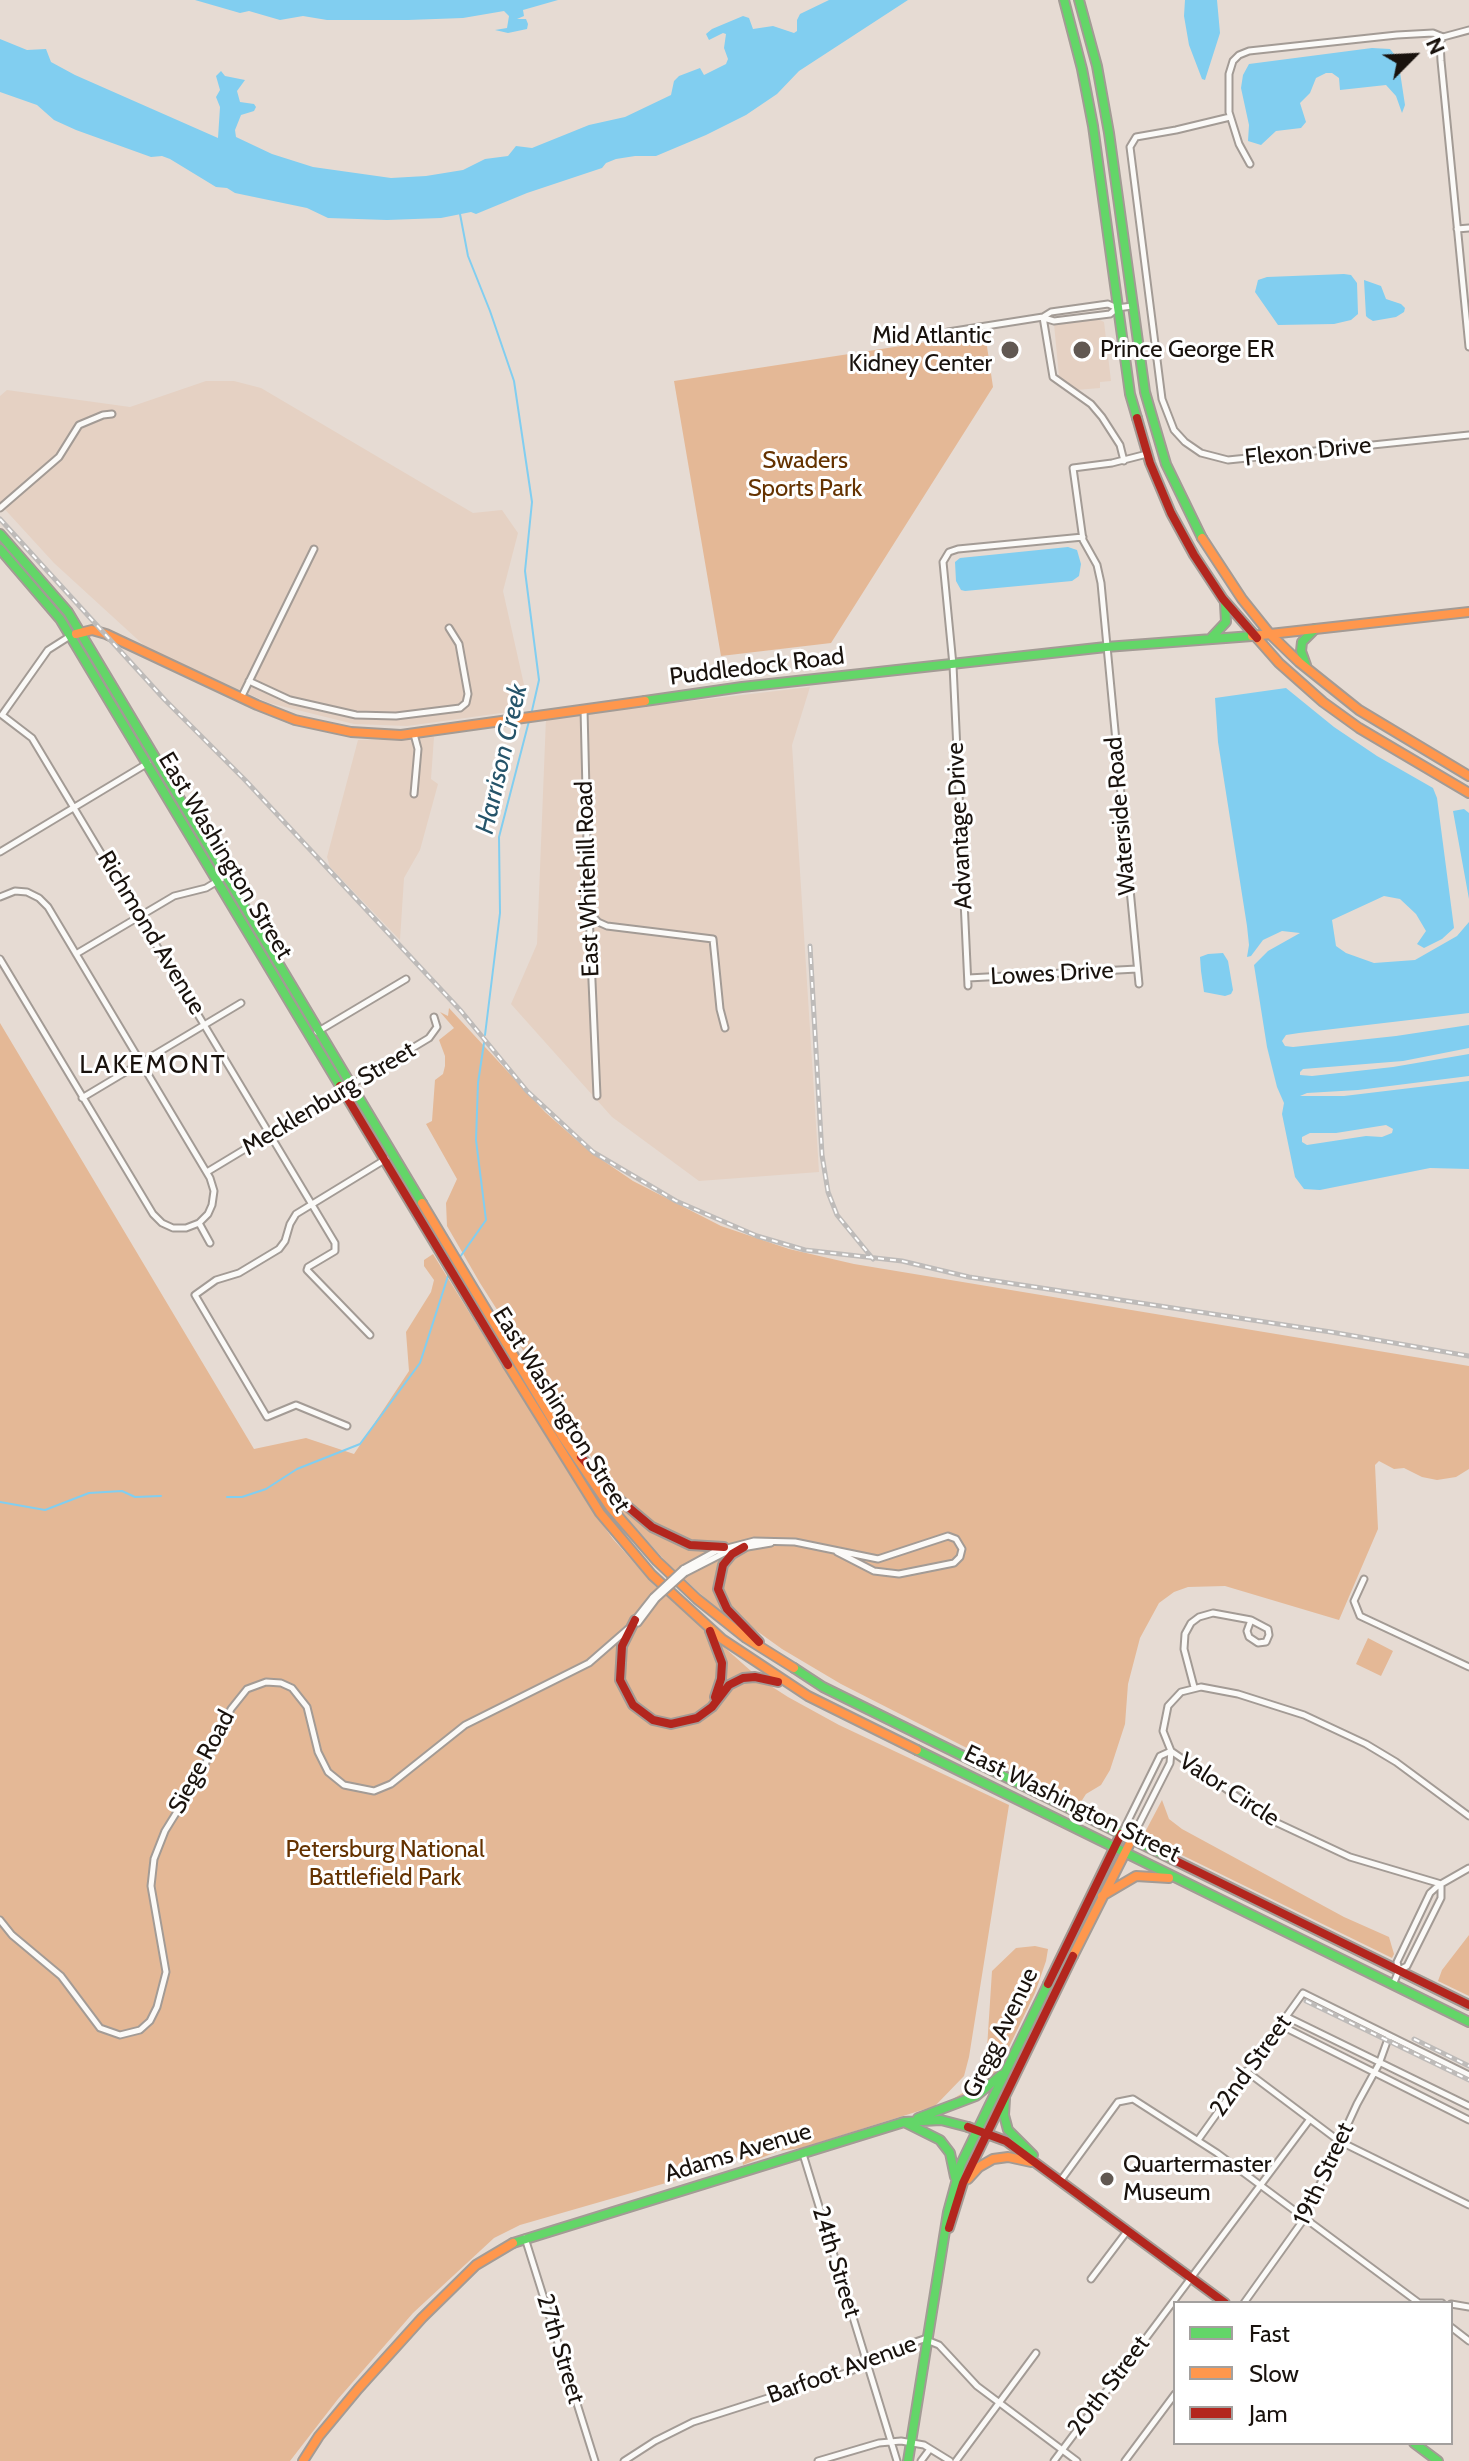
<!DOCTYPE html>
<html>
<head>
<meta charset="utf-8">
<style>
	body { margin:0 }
	#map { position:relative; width:1469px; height:2461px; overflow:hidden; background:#e6dbd3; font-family:Cabin,sans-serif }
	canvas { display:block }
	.legend { position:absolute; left:1173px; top:2301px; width:280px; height:144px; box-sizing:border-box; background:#fff; border:2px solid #a3a09e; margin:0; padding:10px 14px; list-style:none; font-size:24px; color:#19120d }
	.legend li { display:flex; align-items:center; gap:16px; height:40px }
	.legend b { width:40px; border:2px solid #a3a09e }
	.north { position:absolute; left:1373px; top:16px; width:80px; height:80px; -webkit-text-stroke:6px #fff; paint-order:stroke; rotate:66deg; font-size:22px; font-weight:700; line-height:32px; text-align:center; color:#19120d }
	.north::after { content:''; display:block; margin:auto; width:28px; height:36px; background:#19120d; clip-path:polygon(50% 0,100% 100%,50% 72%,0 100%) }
</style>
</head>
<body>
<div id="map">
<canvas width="1469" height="2461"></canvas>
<ul class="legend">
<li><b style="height:10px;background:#63d668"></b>Fast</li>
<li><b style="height:10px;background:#ff974d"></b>Slow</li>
<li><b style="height:10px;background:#b3261e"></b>Jam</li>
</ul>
<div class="north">N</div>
</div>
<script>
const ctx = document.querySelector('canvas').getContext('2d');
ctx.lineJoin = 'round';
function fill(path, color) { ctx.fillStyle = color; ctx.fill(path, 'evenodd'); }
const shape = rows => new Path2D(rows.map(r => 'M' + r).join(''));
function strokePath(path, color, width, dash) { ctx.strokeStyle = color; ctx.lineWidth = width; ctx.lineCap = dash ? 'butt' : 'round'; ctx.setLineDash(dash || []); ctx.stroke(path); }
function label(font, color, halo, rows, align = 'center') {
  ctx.font = font + ' Cabin,sans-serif'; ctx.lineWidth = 6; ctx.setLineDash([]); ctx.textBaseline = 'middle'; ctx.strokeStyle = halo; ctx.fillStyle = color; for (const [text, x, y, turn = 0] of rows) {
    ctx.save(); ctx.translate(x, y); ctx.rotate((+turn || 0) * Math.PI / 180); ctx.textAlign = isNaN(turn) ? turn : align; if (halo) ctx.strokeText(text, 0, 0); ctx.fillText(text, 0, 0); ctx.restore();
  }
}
const built = shape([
	[1098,319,1104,322,1111,381,1100,382,1100,388,1076,390,1059,376,1054,324],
	[206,381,234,381,261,388,473,513,502,510,518,533,503,591,527,698,516,711,407,726,354,724,269,703,148,649,54,563,0,504,0,396,7,390,130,407],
	[810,687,792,745,819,1172,699,1181,612,1117,511,1004,537,944,546,718],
	[434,737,431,779,438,784,420,850,404,878,400,940,330,867,327,857,358,740]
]);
const green = shape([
	[985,333,993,387,831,643,721,656,674,381],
	[449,1008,545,1112,589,1151,633,1181,721,1226,789,1249,854,1264,1469,1366,1469,1469,1456,1477,1437,1480,1422,1477,1404,1468,1394,1469,1379,1461,1375,1465,1378,1529,1339,1620,1225,1586,1188,1587,1174,1592,1159,1603,1140,1638,1128,1684,1125,1724,1110,1770,1101,1785,1086,1794,1079,1805,841,1684,782,1649,722,1606,721,1610,717,1609,668,1564,608,1497,609,1485,480,1283,447,1226,446,1203,457,1179,426,1124,432,1121,435,1080,443,1074,445,1066,445,1056,439,1040,454,1028,440,1012,448,1016],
	[0,1023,254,1449,306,1438,354,1454,409,1371,406,1332,431,1292,434,1280,424,1266,424,1260,433,1254,589,1506,613,1539,654,1585,760,1679,788,1697,839,1725,1009,1805,969,2057,964,2076,935,2106,801,2148,779,2151,743,2165,742,2157,733,2158,720,2163,718,2168,520,2225,494,2238,413,2313,338,2399,290,2461,0,2461],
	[1368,1638,1393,1651,1381,1676,1356,1664],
	[1162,1800,1169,1819,1182,1829,1344,1917,1389,1937,1394,1954,1392,1958,1143,1836],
	[1469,1935,1469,1996,1438,1981,1442,1970],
	[1035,1946,1048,1949,1046,1961,1035,1993,996,2074,981,2087,951,2100,971,2088,981,2079,986,2064,992,1971,1016,1948]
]);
const water = shape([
	[195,0,558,0,523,10,524,16,517,19,526,19,528,24,527,29,508,33,495,30,507,28,509,16,504,11,463,18,408,20,327,20,303,16,280,20,249,11,240,13],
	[829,0,908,0,799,71,777,94,746,115,706,135,656,156,635,156,616,159,606,163,602,168,527,193,476,214,471,212,441,218,387,220,328,218,307,208,235,193,227,188,216,187,170,159,162,156,151,157,76,130,54,120,37,105,0,92,0,39,27,50,46,49,51,62,75,75,218,138,220,107,216,97,220,90,216,76,221,71,225,76,245,80,237,91,240,102,254,104,256,107,254,111,241,115,235,130,236,137,272,154,313,167,391,178,426,176,463,170,485,159,508,156,516,146,532,148,589,125,625,117,671,95,674,81,679,76,700,68,704,75,726,64,728,59,724,48,726,34,723,33,709,40,706,34,712,29,743,16,749,18,753,29,773,26,794,33,797,31,797,20,800,14],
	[1185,0,1217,0,1220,33,1205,80,1202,79,1189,45,1184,16],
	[1372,48,1390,49,1398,59,1405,105,1402,113,1396,96,1386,85,1340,90,1339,78,1332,73,1326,73,1316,78,1310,93,1300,103,1306,122,1301,128,1276,131,1261,145,1248,141,1249,125,1241,88,1243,75,1249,64],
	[1344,274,1351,275,1357,283,1358,314,1351,320,1334,324,1278,325,1255,292,1258,280,1267,277],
	[1364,280,1381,286,1386,299,1401,304,1405,308,1404,312,1396,317,1373,321,1368,318,1366,316],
	[1068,547,1077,550,1081,564,1079,576,1072,581,965,591,961,590,956,581,955,562,960,558],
	[1286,688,1334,727,1377,756,1433,788,1437,798,1454,928,1442,939,1424,948,1417,944,1426,931,1416,914,1400,899,1384,896,1332,920,1336,946,1346,953,1374,963,1415,960,1457,936,1469,922,1469,1013,1299,1033,1286,1035,1282,1041,1285,1046,1293,1047,1396,1036,1469,1025,1469,1048,1403,1061,1303,1069,1300,1072,1300,1075,1312,1076,1393,1067,1469,1054,1469,1076,1358,1090,1307,1093,1300,1096,1344,1096,1469,1081,1469,1169,1430,1168,1320,1190,1304,1189,1295,1177,1282,1114,1284,1103,1277,1087,1267,1047,1254,965,1268,951,1300,933,1282,931,1263,940,1251,956,1247,957,1249,945,1247,926,1218,742,1215,698],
	[1386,1125,1393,1129,1392,1133,1382,1137,1366,1136,1307,1145,1302,1142,1302,1137,1310,1133,1336,1133],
	[1464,809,1469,813,1469,899,1453,811],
	[1223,953,1228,961,1233,990,1231,994,1225,996,1204,992,1201,971,1200,957,1208,954]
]);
const stream = shape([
	[460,214,468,256,490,311,514,381,532,502,525,571,539,680,531,715],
	[485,1035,500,913,499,837,529,721],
	[460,1257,486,1220,476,1140,478,1083,484,1043],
	[227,1497,242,1497,266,1489,297,1469,360,1444,420,1363,448,1276],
	[0,1502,45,1510,89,1493,122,1491,135,1497,161,1496]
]);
const street = shape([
	[1443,37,1440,42,1441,61,1469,347],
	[1230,117,1176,130,1136,137,1130,147,1162,399,1174,430,1185,442,1201,453,1228,460,1469,435],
	[1250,164,1239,144,1229,112,1229,74,1233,61,1239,55,1249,51,1397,35,1433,33,1443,37,1469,30],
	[1457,229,1469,228],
	[1043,317,1053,377,1091,404,1102,417,1120,445,1124,461],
	[1044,318,1054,321,1110,314,1117,308,1132,306],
	[948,332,1043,317,1051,312,1108,304,1117,308],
	[0,508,59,457,79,425,103,415,112,414],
	[249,681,290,700,356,715,396,716,460,708,466,703,468,694,459,644,449,628],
	[241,698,314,549],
	[584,709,587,832,584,894,589,912,597,1096],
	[2,715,32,738,335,1243,335,1251,308,1267,307,1270,370,1335],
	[2,715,48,650,70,636],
	[414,734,418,749,414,794],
	[0,852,148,763],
	[0,897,15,891,27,892,39,898,48,907,210,1178,214,1191,212,1205,208,1214,199,1223,186,1228,173,1228,162,1223,153,1214,0,959],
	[589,912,598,922,607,926,713,939,720,1009,725,1028],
	[76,954,174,896,206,888,226,876],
	[968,978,1137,969],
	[1139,984,1101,583,1097,565,1083,540,1073,468,1112,463,1147,454],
	[968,986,953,665,943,562,949,552,958,549,1083,537],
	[317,1032,406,979],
	[82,1098,241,1003],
	[207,1172,429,1038,437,1027,434,1017],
	[199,1223,210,1243],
	[347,1426,296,1405,267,1417,195,1295,216,1280,239,1273,279,1249,285,1241,290,1224,296,1214,386,1159],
	[683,1569,716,1551,754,1541,795,1542,878,1559,948,1536,956,1539,962,1549,960,1557,954,1563,899,1574,874,1571,837,1552],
	[685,1573,730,1550,771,1543],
	[1364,1579,1354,1601,1360,1616,1469,1667],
	[1251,1620,1268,1629,1269,1635,1266,1642,1258,1643,1249,1637,1247,1631,1251,1620],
	[634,1621,653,1597],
	[638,1623,656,1599],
	[1194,1687,1184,1649,1185,1634,1191,1623,1199,1617,1213,1613,1251,1620],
	[1469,1816,1396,1762,1366,1744,1304,1715,1238,1694,1201,1687,1181,1692,1168,1706,1163,1731,1171,1751,1271,1820,1350,1857,1441,1884,1469,1868],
	[1122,1833,1160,1756,1171,1751,1170,1763,1132,1838],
	[0,1920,12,1935,61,1976,100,2028,120,2035,140,2030,150,2021,157,2007,166,1972,151,1886,154,1859,165,1831,201,1773,231,1709,247,1689,266,1682,281,1683,292,1688,307,1707,318,1752,328,1772,344,1785,374,1791,391,1784,465,1725,589,1663,628,1629],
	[1399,1970,1407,1966,1441,1898,1441,1885],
	[1393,1985,1399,1970,1397,1962,1430,1893,1440,1884],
	[1287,2017,1469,2106],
	[1280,2025,1469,2120],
	[1246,2071,1339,2141,1469,2205],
	[1198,2140,1303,1993,1469,2075],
	[803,2154,897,2461],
	[1061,2180,1118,2102,1133,2099,1217,2153,1419,2303],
	[525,2238,595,2461],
	[1091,2279,1128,2230],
	[1244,2303,1304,2219,1357,2104,1379,2064,1389,2036],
	[1418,2303,1442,2303],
	[1451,2304,1469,2307],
	[1451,2327,1469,2341],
	[624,2461,655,2441,693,2422,849,2372,901,2347,924,2339,939,2345,977,2386,1077,2461],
	[818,2461,879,2443,901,2441,924,2445,950,2461],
	[921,2461,930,2449],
	[956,2461,1036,2353],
	[1054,2461,1310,2119],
	[1125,2461,1175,2394]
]);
const fast = shape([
	[1064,0,1082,69,1093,126,1130,394,1137,418],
	[1079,0,1097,66,1109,133,1145,392,1166,464,1202,538],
	[0,534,68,612,422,1203],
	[0,549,60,619,340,1086],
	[1211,638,1226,622,1225,604],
	[1306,665,1301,651,1302,642,1315,629],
	[645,701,742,687,1106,647,1252,636],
	[794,1668,823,1687,1172,1859],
	[917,1750,1469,2022],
	[1005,2099,1004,2115,1008,2130,1033,2155],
	[918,2118,976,2096,1001,2075],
	[906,2123,940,2140,950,2153,955,2177],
	[513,2243,904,2122,941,2120,968,2127],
	[1414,2443,1438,2461],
	[908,2461,948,2212,961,2164,1048,1984]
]);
const slow = shape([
	[1202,538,1242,599,1270,634,1299,662,1359,710,1469,776],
	[76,634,92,630,106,634,257,705,295,720,351,732,401,735,645,701],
	[1252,636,1469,612],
	[1257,638,1279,663,1323,702,1359,728,1469,793],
	[422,1203,562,1436,610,1507,657,1561,697,1599,746,1638,794,1668],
	[508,1365,600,1513,652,1575,722,1639,808,1696,917,1750],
	[1102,1896,1136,1876,1169,1878],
	[1073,1956,1132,1839],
	[968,2179,979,2167,993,2159,1008,2157,1031,2162],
	[303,2461,319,2436,358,2389,422,2318,476,2265,513,2243]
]);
const jam = shape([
	[1137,418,1150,463,1171,513,1194,555,1223,599,1257,638],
	[340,1086,508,1365],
	[581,1457,614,1495,652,1527,690,1545,724,1547],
	[744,1547,732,1554,723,1565,718,1589,727,1609,759,1642],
	[635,1620,622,1646,620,1680,633,1705,653,1720,671,1724,697,1718,712,1707,729,1685,743,1678,755,1677,778,1682],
	[710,1631,722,1663,721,1679,715,1697],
	[1172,1859,1469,2005],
	[1048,1984,1121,1834],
	[968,2127,1006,2141,1225,2303],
	[949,2228,963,2183,1073,1956]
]);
const rail = shape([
	[0,519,165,700,245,780,461,1011,527,1091,593,1152,676,1201,757,1236,805,1250,902,1261,969,1277,1331,1332,1469,1356],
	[810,946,822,1155,828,1192,837,1215,873,1259],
	[1306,2001,1469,2080],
	[1414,2039,1469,2066]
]);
const streetBridge = shape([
	[653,1597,683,1569],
	[656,1599,685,1573]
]);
const markers = [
	[1010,350,10,"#615852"],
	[1082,350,10,"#615852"],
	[1107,2179,8,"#615852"]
];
const poiNames = [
	["Mid Atlantic",992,336,"right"],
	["Kidney Center",992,364,"right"],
	["Prince George ER",1100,350],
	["Quartermaster",1123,2165],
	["Museum",1123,2193]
];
const streetNames = [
	["Flexon Drive",1308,452,-6],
	["Puddledock Road",757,667,-7],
	["Waterside Road",1121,816,-95],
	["Advantage Drive",960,826,-93],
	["East Washington Street",225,856,59],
	["East Whitehill Road",588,879,-92],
	["Richmond Avenue",151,933,59],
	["Lowes Drive",1052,974,-3],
	["Mecklenburg Street",329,1099,-31],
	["East Washington Street",561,1410,58],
	["Siege Road",202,1762,-62],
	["Valor Circle",1229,1790,33],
	["East Washington Street",1072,1804,26],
	["Gregg Avenue",1001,2033,-64],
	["22nd Street",1251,2066,-54],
	["Adams Avenue",738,2153,-17],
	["19th Street",1324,2174,-65],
	["24th Street",836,2262,73],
	["27th Street",560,2349,73],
	["Barfoot Avenue",842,2370,-20],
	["20th Street",1109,2386,-53]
];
const parkNames = [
	["Swaders",805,461],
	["Sports Park",805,489],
	["Petersburg National",385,1850],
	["Battlefield Park",385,1878]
];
const waterNames = [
	["Harrison Creek",502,759,-77]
];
const neighbourhoodNames = [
	["LAKEMONT",153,1065]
];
fill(built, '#e5d1c3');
fill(green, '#e4b896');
fill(water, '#81cef0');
strokePath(stream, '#81cef0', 2);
strokePath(street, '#a39b95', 9);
strokePath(fast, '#a39b95', 12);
strokePath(slow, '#a39b95', 12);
strokePath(jam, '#a39b95', 12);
strokePath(street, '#fbfaf8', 5);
strokePath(fast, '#63d668', 8);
strokePath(slow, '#ff974d', 8);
strokePath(jam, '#b3261e', 8);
strokePath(rail, '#bebbb9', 5);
strokePath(rail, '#fff', 2, [6]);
strokePath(streetBridge, '#a39b95', 9, []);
strokePath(streetBridge, '#fbfaf8', 5);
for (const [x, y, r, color] of markers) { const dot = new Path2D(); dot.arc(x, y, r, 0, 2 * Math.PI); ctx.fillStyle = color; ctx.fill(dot); strokePath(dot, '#fff', 3); }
label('24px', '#19120d', '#fff', poiNames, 'left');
label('24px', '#19120d', '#fff', streetNames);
label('24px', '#653200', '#fff', parkNames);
label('italic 26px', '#25546a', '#fff', waterNames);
ctx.letterSpacing = '2px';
label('26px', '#19120d', '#fff', neighbourhoodNames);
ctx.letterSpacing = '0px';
</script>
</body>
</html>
